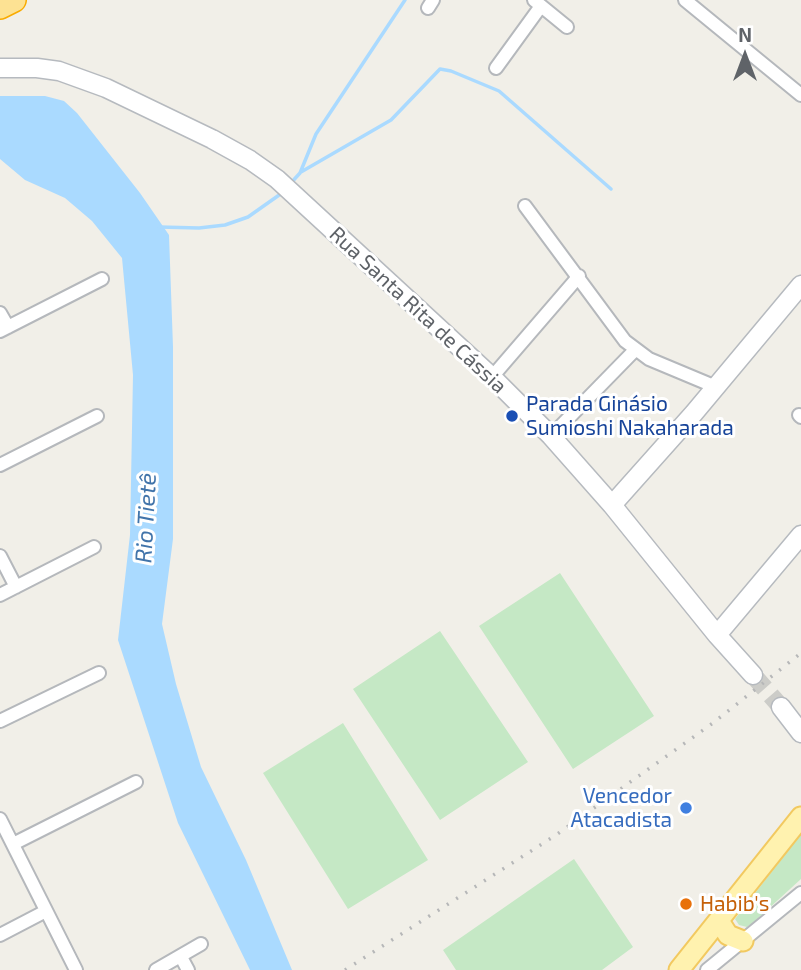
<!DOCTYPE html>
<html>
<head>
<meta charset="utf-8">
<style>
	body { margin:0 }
	#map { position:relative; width:801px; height:970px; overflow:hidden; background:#f1efe8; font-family:"Exo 2",sans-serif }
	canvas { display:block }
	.north { position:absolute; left:710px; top:21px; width:70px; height:70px; -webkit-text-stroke:5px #fff; paint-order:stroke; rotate:0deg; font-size:19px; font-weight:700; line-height:28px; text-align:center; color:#5f6368 }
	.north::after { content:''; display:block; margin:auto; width:24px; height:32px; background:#5f6368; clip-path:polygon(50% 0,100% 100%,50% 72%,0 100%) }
</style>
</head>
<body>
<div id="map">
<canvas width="801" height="970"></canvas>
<div class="north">N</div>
</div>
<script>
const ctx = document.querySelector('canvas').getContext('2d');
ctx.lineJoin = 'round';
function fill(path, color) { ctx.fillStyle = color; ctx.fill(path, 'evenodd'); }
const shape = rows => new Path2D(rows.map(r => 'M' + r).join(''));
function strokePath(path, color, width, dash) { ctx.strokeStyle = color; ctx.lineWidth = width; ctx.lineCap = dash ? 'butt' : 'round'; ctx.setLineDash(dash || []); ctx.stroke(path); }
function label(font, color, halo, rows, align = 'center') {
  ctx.font = font + ' "Exo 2",sans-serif'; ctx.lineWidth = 6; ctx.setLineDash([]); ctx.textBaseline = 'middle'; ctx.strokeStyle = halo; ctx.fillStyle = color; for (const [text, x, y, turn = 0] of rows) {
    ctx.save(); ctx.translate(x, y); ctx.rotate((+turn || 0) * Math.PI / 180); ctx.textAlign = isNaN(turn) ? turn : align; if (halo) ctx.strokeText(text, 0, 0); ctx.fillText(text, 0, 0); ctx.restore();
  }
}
const green = shape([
	[560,573,654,716,573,769,479,626],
	[440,631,528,762,440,820,353,689],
	[343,723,428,860,348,909,263,773],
	[801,834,801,879,755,921,747,927,739,925,735,919],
	[574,859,633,947,602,970,456,970,443,950]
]);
const water = shape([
	[0,96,45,96,64,101,77,113,140,193,169,235,173,347,173,539,162,624,176,684,201,767,246,860,292,970,250,970,178,823,118,640,130,535,133,375,122,258,92,221,65,198,25,180,0,159]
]);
const stream = shape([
	[301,172,391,120,440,69,451,71,499,91,611,189],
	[290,184,300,173,316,134,405,0],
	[159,227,199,228,225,225,248,217,282,193]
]);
const secondaryTunnel = shape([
	[753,675,781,707]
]);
const street = shape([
	[534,0,567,27],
	[685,0,801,95],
	[428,8,433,0],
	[496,68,541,6],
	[525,206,625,341,649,359,716,387],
	[0,313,8,327],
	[0,331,102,279],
	[492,377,579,276],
	[799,415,801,417],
	[551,436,635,350],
	[0,465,97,416],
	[0,556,16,587],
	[0,595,94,547],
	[0,721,99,673],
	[0,819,76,970],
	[13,844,136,782],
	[0,935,46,911],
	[181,957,188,970],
	[156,970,201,944],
	[707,970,801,893]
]);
const secondary = shape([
	[0,68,37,68,59,71,106,88,212,139,250,160,277,179,492,377,551,436,612,505,717,635,753,675],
	[612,505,694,413,801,285],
	[717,635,801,535],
	[781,707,801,733]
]);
const primary = shape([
	[719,921,728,935,743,941],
	[679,970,801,817]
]);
const highway = shape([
	[0,7,14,0]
]);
const rail = shape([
	[345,970,556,835,713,723,801,653]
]);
const markers = [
	[512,416,7,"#1a4fb4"],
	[686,808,7,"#3f7fe0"],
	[686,904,7,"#e8710a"]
];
const streetNames = [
	["Rua Santa Rita de Cássia",418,310,43]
];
const transitNames = [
	["Parada Ginásio",526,404],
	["Sumioshi Nakaharada",526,428]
];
const shopNames = [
	["Vencedor",672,796],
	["Atacadista",672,820]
];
const foodNames = [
	["Habib's",700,904]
];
const waterNames = [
	["Rio Tietê",146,518,-87]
];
fill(green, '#c5e8c5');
fill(water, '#aadaff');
strokePath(stream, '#aadaff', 3.5);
strokePath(secondaryTunnel, '#ccccc8', 18, [18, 9]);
strokePath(street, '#b5b8bc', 16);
strokePath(secondary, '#b6babf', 21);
strokePath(primary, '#f2c960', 23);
strokePath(highway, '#f9ab00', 26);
strokePath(street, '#fff', 12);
strokePath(secondary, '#fff', 18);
strokePath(primary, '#fff2af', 19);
strokePath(highway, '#fde293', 23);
strokePath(rail, '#b6b7b8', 3.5, [2, 9]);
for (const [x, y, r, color] of markers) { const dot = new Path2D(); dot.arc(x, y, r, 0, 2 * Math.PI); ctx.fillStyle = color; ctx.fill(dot); strokePath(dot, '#fff', 2.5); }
label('21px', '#5f6368', '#fff', streetNames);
label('21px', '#164399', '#fff', transitNames, 'left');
label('21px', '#366cbe', '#fff', shopNames, 'right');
label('21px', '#c56008', '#fff', foodNames, 'left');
label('italic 23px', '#4174aa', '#fff', waterNames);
</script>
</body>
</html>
